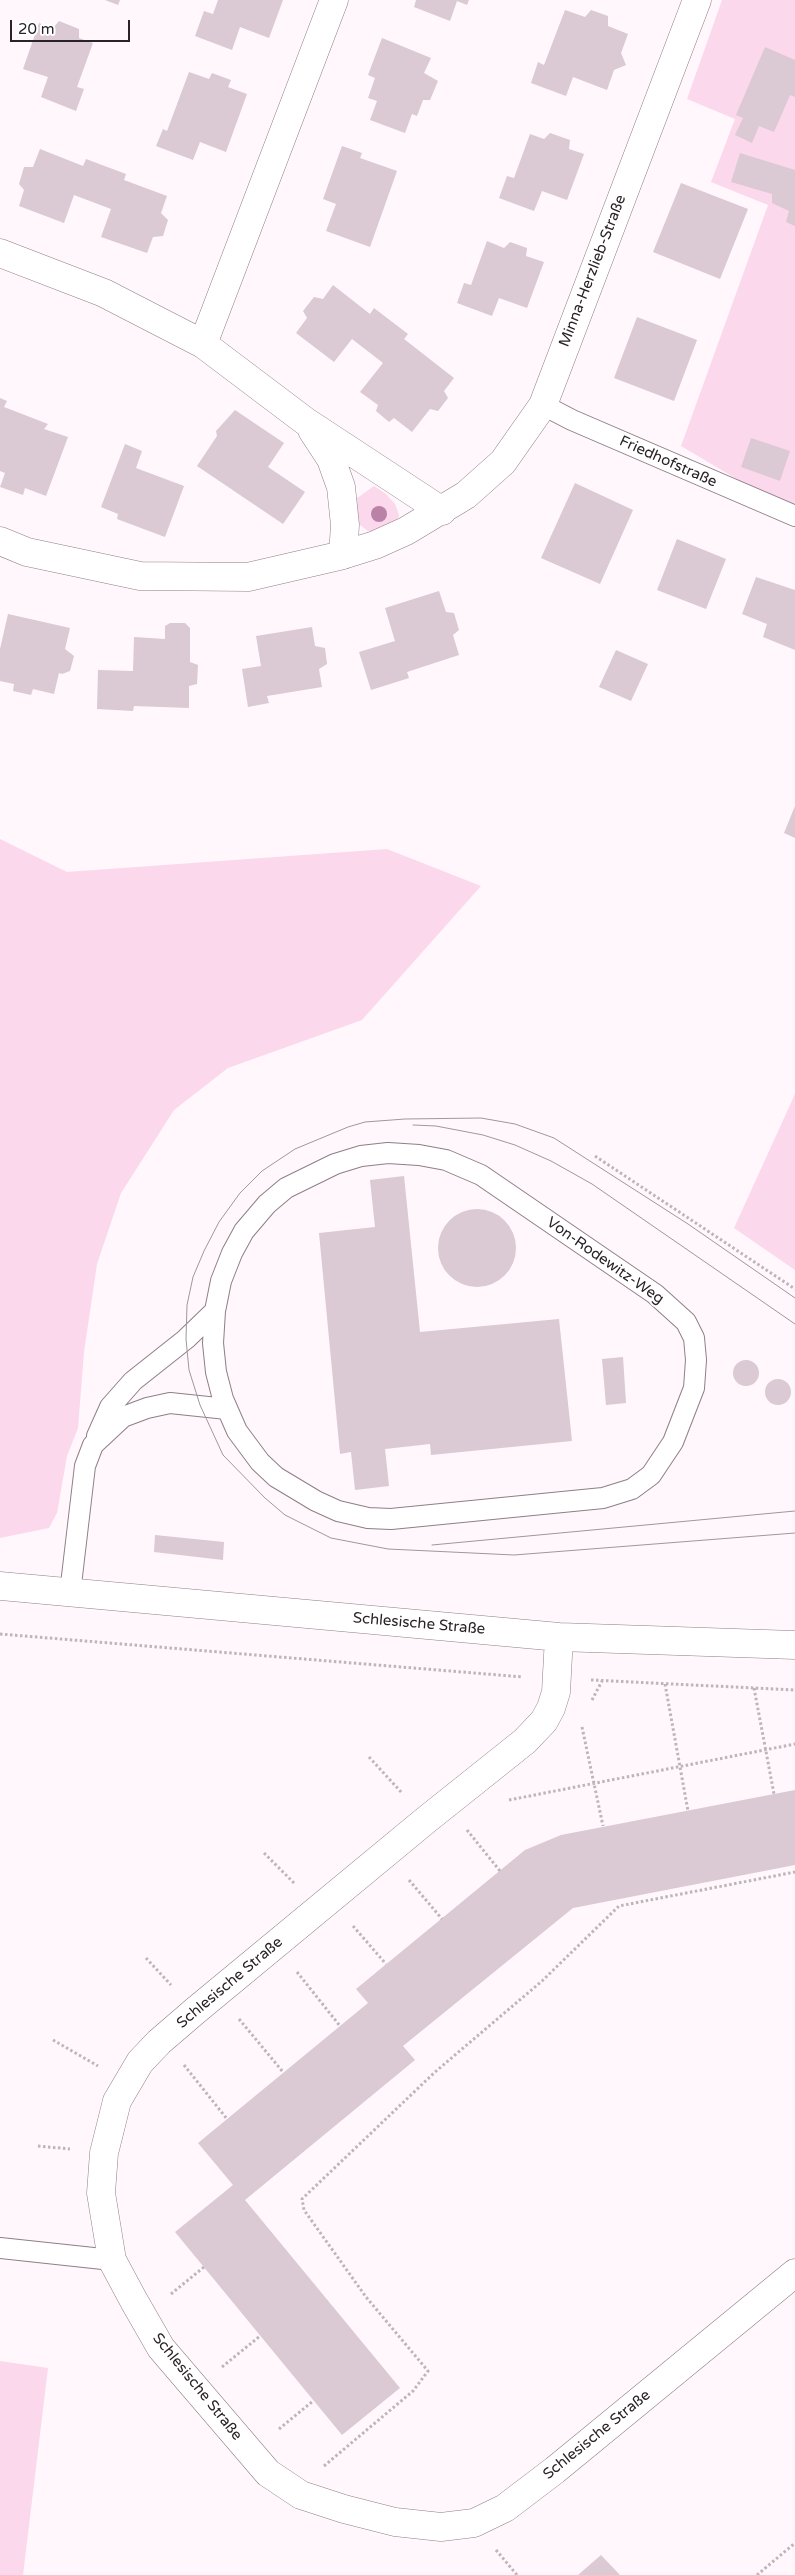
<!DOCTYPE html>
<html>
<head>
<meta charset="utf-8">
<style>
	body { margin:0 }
	#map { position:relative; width:795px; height:2575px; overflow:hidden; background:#fff7fb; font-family:"Varela Round",sans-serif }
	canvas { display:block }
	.scale { position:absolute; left:10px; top:20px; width:120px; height:22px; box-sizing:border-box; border:2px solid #292226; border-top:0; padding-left:6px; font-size:15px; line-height:18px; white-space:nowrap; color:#292226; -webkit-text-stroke:4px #fff; paint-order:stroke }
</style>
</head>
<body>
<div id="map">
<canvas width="795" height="2575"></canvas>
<div class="scale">20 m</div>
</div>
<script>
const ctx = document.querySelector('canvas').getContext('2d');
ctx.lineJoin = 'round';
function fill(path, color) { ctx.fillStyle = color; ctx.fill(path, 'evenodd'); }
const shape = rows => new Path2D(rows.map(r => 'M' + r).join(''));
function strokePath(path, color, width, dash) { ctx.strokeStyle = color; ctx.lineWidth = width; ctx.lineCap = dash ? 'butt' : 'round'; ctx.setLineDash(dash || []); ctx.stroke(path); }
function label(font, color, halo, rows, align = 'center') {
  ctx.font = font + ' "Varela Round",sans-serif'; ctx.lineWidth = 4; ctx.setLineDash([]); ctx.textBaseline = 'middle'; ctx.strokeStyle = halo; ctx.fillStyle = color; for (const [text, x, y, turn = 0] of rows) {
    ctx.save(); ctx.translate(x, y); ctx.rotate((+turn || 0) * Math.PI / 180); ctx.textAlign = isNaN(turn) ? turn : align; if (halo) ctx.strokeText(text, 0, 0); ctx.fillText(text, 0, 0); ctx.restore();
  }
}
const green = shape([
	[722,0,795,0,795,507,767,497,681,446,768,205,711,182,735,119,687,99],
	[374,486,386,494,395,504,399,515,396,525,372,534,360,525,355,516,353,501],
	[0,839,67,872,387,849,481,886,362,1020,228,1068,174,1110,121,1193,97,1264,84,1352,78,1428,67,1456,57,1513,49,1528,0,1538],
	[795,1094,795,1270,734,1228],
	[0,2361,48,2368,23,2575,0,2575]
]);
const building = shape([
	[105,0,120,0,118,5],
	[218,0,283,0,269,38,240,27,232,50,195,36,204,11,213,14],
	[416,0,469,0,467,5,457,1,450,21,414,7],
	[565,10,585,17,591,10,608,16,608,26,628,34,621,53,626,65,614,70,607,90,573,77,566,96,531,83,538,62,544,65],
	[59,21,79,29,79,38,93,43,77,87,84,89,76,111,41,97,48,77,23,69,39,23,53,28],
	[382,38,431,58,424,73,438,81,430,100,423,100,417,116,412,114,405,133,370,120,377,101,368,98,375,78,368,75],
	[765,47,795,60,795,97,790,95,774,132,759,126,752,143,735,135,743,118,736,115],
	[189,72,209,79,212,73,231,80,228,87,247,94,226,152,200,142,193,160,156,146,163,129,167,131],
	[550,133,570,140,569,149,584,154,567,200,542,191,534,211,499,198,507,176,514,178,530,134,544,139],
	[342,146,362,153,360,158,397,171,370,247,326,231,336,204,323,199],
	[40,149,83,166,86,159,126,174,124,180,167,196,161,213,168,220,163,236,153,237,147,253,101,237,111,209,74,195,64,223,19,206,24,190,19,184,24,167,33,167],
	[740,153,795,170,795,226,786,222,789,211,772,203,772,194,731,182],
	[681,183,748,209,720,279,653,252],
	[487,241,504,248,510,242,527,248,526,256,544,262,527,308,499,298,492,316,457,303,464,283,471,285],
	[333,285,370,314,374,308,408,334,404,339,454,378,444,391,448,398,438,411,430,409,412,432,394,418,389,422,376,411,378,405,360,392,383,363,352,339,334,362,296,333,307,318,303,311,314,297,323,299],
	[637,317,697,340,674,401,614,378],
	[0,398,7,401,4,407,48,424,44,429,68,437,46,496,25,488,23,495,0,487,5,473,0,471],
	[235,410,284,443,268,467,305,492,283,524,197,466,217,436,216,431],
	[751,438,790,451,780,481,741,467],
	[125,444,142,451,136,468,184,486,165,537,117,519,118,514,101,507],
	[575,483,633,510,600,584,541,558],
	[677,539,726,559,706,609,657,590],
	[756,577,795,590,795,650,763,637,767,624,742,614],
	[439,591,446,612,454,613,459,630,453,635,459,655,407,672,409,678,371,690,359,652,395,641,385,608],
	[8,614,70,628,65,649,74,656,70,671,62,674,59,673,54,694,33,689,31,695,13,691,14,684,0,681,0,649],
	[170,623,185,623,190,628,190,662,198,665,197,684,189,686,189,708,134,706,133,711,97,709,98,670,133,671,134,637,165,639,165,626],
	[312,627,315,646,325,648,327,664,319,669,322,687,267,696,269,703,248,707,242,669,261,666,256,636],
	[616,650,648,664,631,701,599,687],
	[795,806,795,838,784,833],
	[404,1176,420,1332,559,1319,572,1441,431,1455,430,1444,385,1449,389,1486,355,1490,351,1452,340,1454,319,1233,375,1227,370,1180],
	'438 1248a39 39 0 1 1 78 0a39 39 0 1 1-78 0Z',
	[623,1357,626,1403,606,1405,602,1359],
	'733 1373a13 13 0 1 1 26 0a13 13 0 1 1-26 0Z',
	'765 1392a13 13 0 1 1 26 0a13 13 0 1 1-26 0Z',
	[155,1535,224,1542,223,1560,154,1552],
	[795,1790,795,1865,573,1908,403,2046,415,2060,245,2200,400,2388,342,2435,175,2232,233,2185,198,2143,368,2003,356,1989,525,1850,561,1835],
	[601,2555,620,2575,578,2575]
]);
const path = shape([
	[595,1156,795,1289],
	[0,1634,523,1677],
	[591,1680,795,1690],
	[665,1684,688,1811],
	[754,1688,774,1794],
	[592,1700,602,1681],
	[582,1727,603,1826],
	[369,1757,402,1793],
	[509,1800,795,1744],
	[467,1830,500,1871],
	[264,1853,294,1883],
	[409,1880,442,1919],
	[353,1926,386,1964],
	[146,1958,171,1985],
	[297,1972,340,2026],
	[239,2019,283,2072],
	[53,2040,98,2066],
	[184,2065,227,2119],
	[38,2146,70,2149],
	[171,2294,204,2267],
	[222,2367,260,2336],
	[279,2429,313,2401],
	[324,2466,413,2391,428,2371,366,2297,304,2210,302,2199,435,2072,542,1981,619,1906,795,1872],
	[496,2550,517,2575],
	[757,2575,795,2543]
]);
const lane = shape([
	[543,405,572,420,795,516],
	[388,1153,419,1155,446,1160,481,1175,655,1294,686,1322,694,1338,696,1360,694,1388,673,1442,651,1475,632,1489,603,1498,391,1519,368,1518,338,1511,316,1501,276,1477,260,1462,237,1431,223,1399,216,1372,213,1343,215,1311,221,1281,232,1253,244,1231,267,1204,286,1188,335,1164,361,1156,388,1153],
	[97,1436,110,1407,133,1381,186,1339,215,1311],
	[70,1593,85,1466,93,1445,123,1417,147,1408,170,1403,227,1409],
	[0,2248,112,2260]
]);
const street = shape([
	[0,253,104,293,203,344,305,421,442,511],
	[203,344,334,0],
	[312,430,331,459,341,487,345,525,343,555],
	[0,541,27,552,140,576,248,577,343,555,375,545,406,531,466,495,503,462,543,405,697,0],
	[0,1586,559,1637,795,1645],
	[559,1637,556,1692,551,1708,544,1721,525,1741,426,1820,195,2011,159,2042,140,2062,117,2101,104,2153,101,2193,112,2260,134,2301,161,2348,268,2473,301,2495,344,2509,395,2522,441,2527,474,2523,505,2508,555,2470,795,2273]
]);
const tram = shape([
	[413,1125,436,1126,483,1135,515,1145,551,1161,592,1184,795,1324],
	[795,1298,688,1224,554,1138,515,1124,481,1118,405,1119,365,1122,348,1127,295,1149,262,1171,240,1193,219,1222,204,1251,193,1277,187,1305,186,1339,189,1370,200,1405,223,1455,265,1498,285,1515,331,1538,388,1549,514,1555,795,1533],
	[432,1545,795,1511]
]);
const trees = [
	[379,514]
];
const streetNames = [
	["Minna-Herzlieb-Straße",593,271,-69],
	["Friedhofstraße",668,462,24],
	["Von-Rodewitz-Weg",605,1261,35],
	["Schlesische Straße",419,1624,5],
	["Schlesische Straße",230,1983,-40],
	["Schlesische Straße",197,2387,51],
	["Schlesische Straße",597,2435,-39]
];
fill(green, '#fcd8ec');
fill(building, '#dbc9d3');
strokePath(lane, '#8f7e88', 22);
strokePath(street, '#8f7e88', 29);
strokePath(path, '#bcb5b9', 3, [2.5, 2.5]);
strokePath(lane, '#fff', 20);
strokePath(street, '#fff', 28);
strokePath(tram, '#9e979b', 1);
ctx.fillStyle = '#bb82a8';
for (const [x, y] of trees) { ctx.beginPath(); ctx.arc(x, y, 8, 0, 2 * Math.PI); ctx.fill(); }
label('15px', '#292226', '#fff', streetNames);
</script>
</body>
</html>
